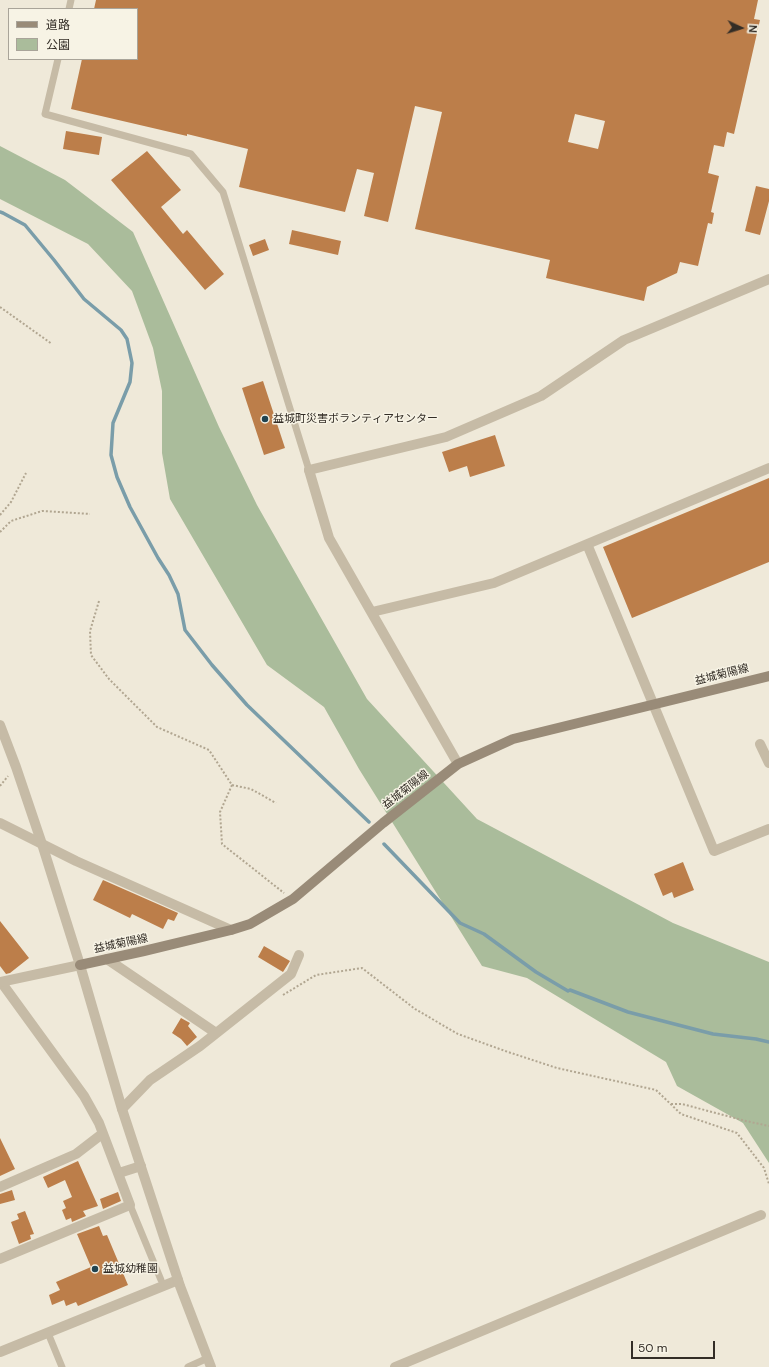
<!DOCTYPE html>
<html>
<head>
<meta charset="utf-8">
<style>
	body { margin:0 }
	#map { position:relative; width:769px; height:1367px; overflow:hidden; background:#efe9d9; font-family:"DM Sans","Noto Sans JP",sans-serif }
	canvas { display:block }
	.legend { position:absolute; left:8px; top:8px; width:130px; height:52px; box-sizing:border-box; background:#f7f3e5; border:1px solid #a9a499; margin:0; padding:5px 7px; list-style:none; font-size:12px; color:#332d26 }
	.legend li { display:flex; align-items:center; gap:8px; height:20px }
	.legend b { width:20px; border:1px solid #a9a499 }
	.north { position:absolute; left:721px; top:8px; width:40px; height:40px; -webkit-text-stroke:3px #f7f3e5; paint-order:stroke; rotate:94deg; font-size:11px; font-weight:700; line-height:16px; text-align:center; color:#332d26 }
	.north::after { content:''; display:block; margin:auto; width:14px; height:18px; background:#332d26; clip-path:polygon(50% 0,100% 100%,50% 72%,0 100%) }
	.scale { position:absolute; left:631px; top:1341px; width:84px; height:18px; box-sizing:border-box; border:2px solid #332d26; border-top:0; padding-left:5px; font-size:12px; line-height:14px; white-space:nowrap; color:#332d26; -webkit-text-stroke:3px #f7f3e5; paint-order:stroke }
</style>
</head>
<body>
<div id="map">
<canvas width="769" height="1367"></canvas>
<ul class="legend">
<li><b style="height:5px;background:#998b78"></b>道路</li>
<li><b style="height:11px;background:#aabc9b"></b>公園</li>
</ul>
<div class="north">N</div>
<div class="scale">50 m</div>
</div>
<script>
const ctx = document.querySelector('canvas').getContext('2d');
ctx.lineJoin = 'round';
function fill(path, color) { ctx.fillStyle = color; ctx.fill(path, 'evenodd'); }
const shape = rows => new Path2D(rows.map(r => 'M' + r).join(''));
function strokePath(path, color, width, dash) { ctx.strokeStyle = color; ctx.lineWidth = width; ctx.lineCap = dash ? 'butt' : 'round'; ctx.setLineDash(dash || []); ctx.stroke(path); }
function label(font, color, halo, rows, align = 'center') {
  ctx.font = font + ' "DM Sans","Noto Sans JP",sans-serif'; ctx.lineWidth = 3; ctx.setLineDash([]); ctx.textBaseline = 'middle'; ctx.strokeStyle = halo; ctx.fillStyle = color; for (const [text, x, y, turn = 0] of rows) {
    ctx.save(); ctx.translate(x, y); ctx.rotate((+turn || 0) * Math.PI / 180); ctx.textAlign = isNaN(turn) ? turn : align; if (halo) ctx.strokeText(text, 0, 0); ctx.fillText(text, 0, 0); ctx.restore();
  }
}
const green = shape([
	[0,146,65,180,133,232,219,427,257,505,367,699,477,819,673,923,769,962,769,1163,743,1123,677,1086,666,1062,527,978,482,966,359,769,324,707,267,665,170,499,162,453,162,391,153,348,132,291,88,244,0,199]
]);
const stream = shape([
	[0,212,3,213,25,225,54,260,84,299,121,330,127,339,132,363,130,382,113,423,111,455,117,477,130,507,158,558,169,575,178,594,185,630,212,665,247,705,369,822],
	[384,844,460,923,484,934,536,972,568,991,570,990,628,1012,713,1034,756,1039,769,1042]
]);
const building = shape([
	[96,0,758,0,754,19,760,20,734,134,727,132,724,147,714,145,708,173,719,176,711,212,714,213,712,224,708,223,698,266,680,262,677,273,647,287,644,301,546,278,550,260,415,229,442,112,415,106,388,222,364,216,374,173,357,169,345,212,239,187,248,149,187,134,187,136,71,109,82,59,137,59,137,9,94,9],
	[575,114,605,121,598,149,568,142],
	[66,131,102,137,99,155,63,149],
	[147,151,181,190,161,207,183,234,187,230,224,274,205,290,111,180],
	[756,186,769,189,769,201,760,235,745,231],
	[292,230,341,241,338,255,289,244],
	[265,239,269,250,253,256,249,245],
	[263,381,285,448,264,455,242,388],
	[495,435,505,466,470,477,467,466,449,472,442,452],
	[769,478,769,562,632,618,603,547],
	[683,862,694,890,674,898,672,892,663,896,654,874],
	[103,880,178,913,174,921,168,919,163,929,132,914,130,918,93,900],
	[0,921,29,958,10,973,6,974,0,966],
	[264,946,290,961,283,972,258,957],
	[181,1018,190,1023,188,1026,197,1037,187,1046,181,1039,172,1033],
	[0,1138,15,1169,0,1176],
	[78,1161,98,1206,83,1211,86,1216,72,1222,71,1218,66,1220,62,1210,66,1208,63,1201,72,1197,65,1180,48,1188,43,1177],
	[12,1190,15,1200,0,1204,0,1194],
	[118,1192,121,1201,103,1209,100,1199],
	[25,1211,34,1234,30,1235,31,1239,19,1244,11,1222,19,1219,17,1214],
	[99,1226,103,1236,107,1235,128,1285,78,1306,76,1302,66,1306,64,1300,52,1305,49,1295,60,1290,56,1282,91,1267,77,1234]
]);
const path = shape([
	[0,307,52,344],
	[0,515,11,502,26,473],
	[0,532,11,521,42,511,90,514],
	[99,601,90,631,91,655,109,679,157,727,209,750,232,785,251,789,276,803],
	[232,785,220,812,222,844,284,893],
	[0,786,8,776],
	[283,995,316,975,362,968,415,1009,458,1034,508,1052,557,1068,656,1090,681,1114,737,1133,764,1168,769,1184],
	[671,1104,682,1104,746,1121,769,1126]
]);
const service = shape([
	[69,9,71,0],
	[58,59,45,114,191,154,223,192,309,470],
	[130,1205,161,1280],
	[48,1333,62,1367],
	[188,1367,208,1358]
]);
const minor = shape([
	[309,470,446,437,541,396,624,340,769,279],
	[587,544,714,851,769,829],
	[372,612,494,583,769,468],
	[760,744,769,763],
	[0,823,76,861,231,930],
	[107,959,216,1033],
	[122,1109,150,1080,200,1046,291,974,299,955],
	[119,1173,141,1166],
	[0,1187,76,1154,102,1134],
	[0,1259,130,1205,99,1123,84,1096,1,982],
	[0,1352,178,1280],
	[395,1367,761,1215]
]);
const tertiary = shape([
	[309,470,329,538,458,764],
	[0,725,16,767,42,844,80,965,122,1109,180,1286,211,1367],
	[0,982,80,965]
]);
const secondary = shape([
	[80,965,144,951,231,930,250,924,293,899,383,823,458,764,513,739,769,676]
]);
const markers = [
	[265,419,4,"#204350"],
	[95,1269,4,"#204350"]
];
const poiNames = [
	["益城町災害ボランティアセンター",273,419],
	["益城幼稚園",103,1269]
];
const streetNames = [
	["益城菊陽線",722,675,-14],
	["益城菊陽線",406,790,-38],
	["益城菊陽線",121,944,-12]
];
fill(green, '#aabc9b');
strokePath(stream, '#7a9da9', 3.5);
fill(building, '#bc7e4a');
strokePath(path, '#b1a691', 2, [2, 2]);
strokePath(service, '#c6bba6', 7);
strokePath(minor, '#c6bba6', 10);
strokePath(tertiary, '#c6bba6', 10);
strokePath(secondary, '#998b78', 10);
for (const [x, y, r, color] of markers) { const dot = new Path2D(); dot.arc(x, y, r, 0, 2 * Math.PI); ctx.fillStyle = color; ctx.fill(dot); strokePath(dot, '#f7f3e5', 1.5); }
label('11px', '#332d26', '#f7f3e5', poiNames, 'left');
label('11px', '#332d26', '#f7f3e5', streetNames);
</script>
</body>
</html>
